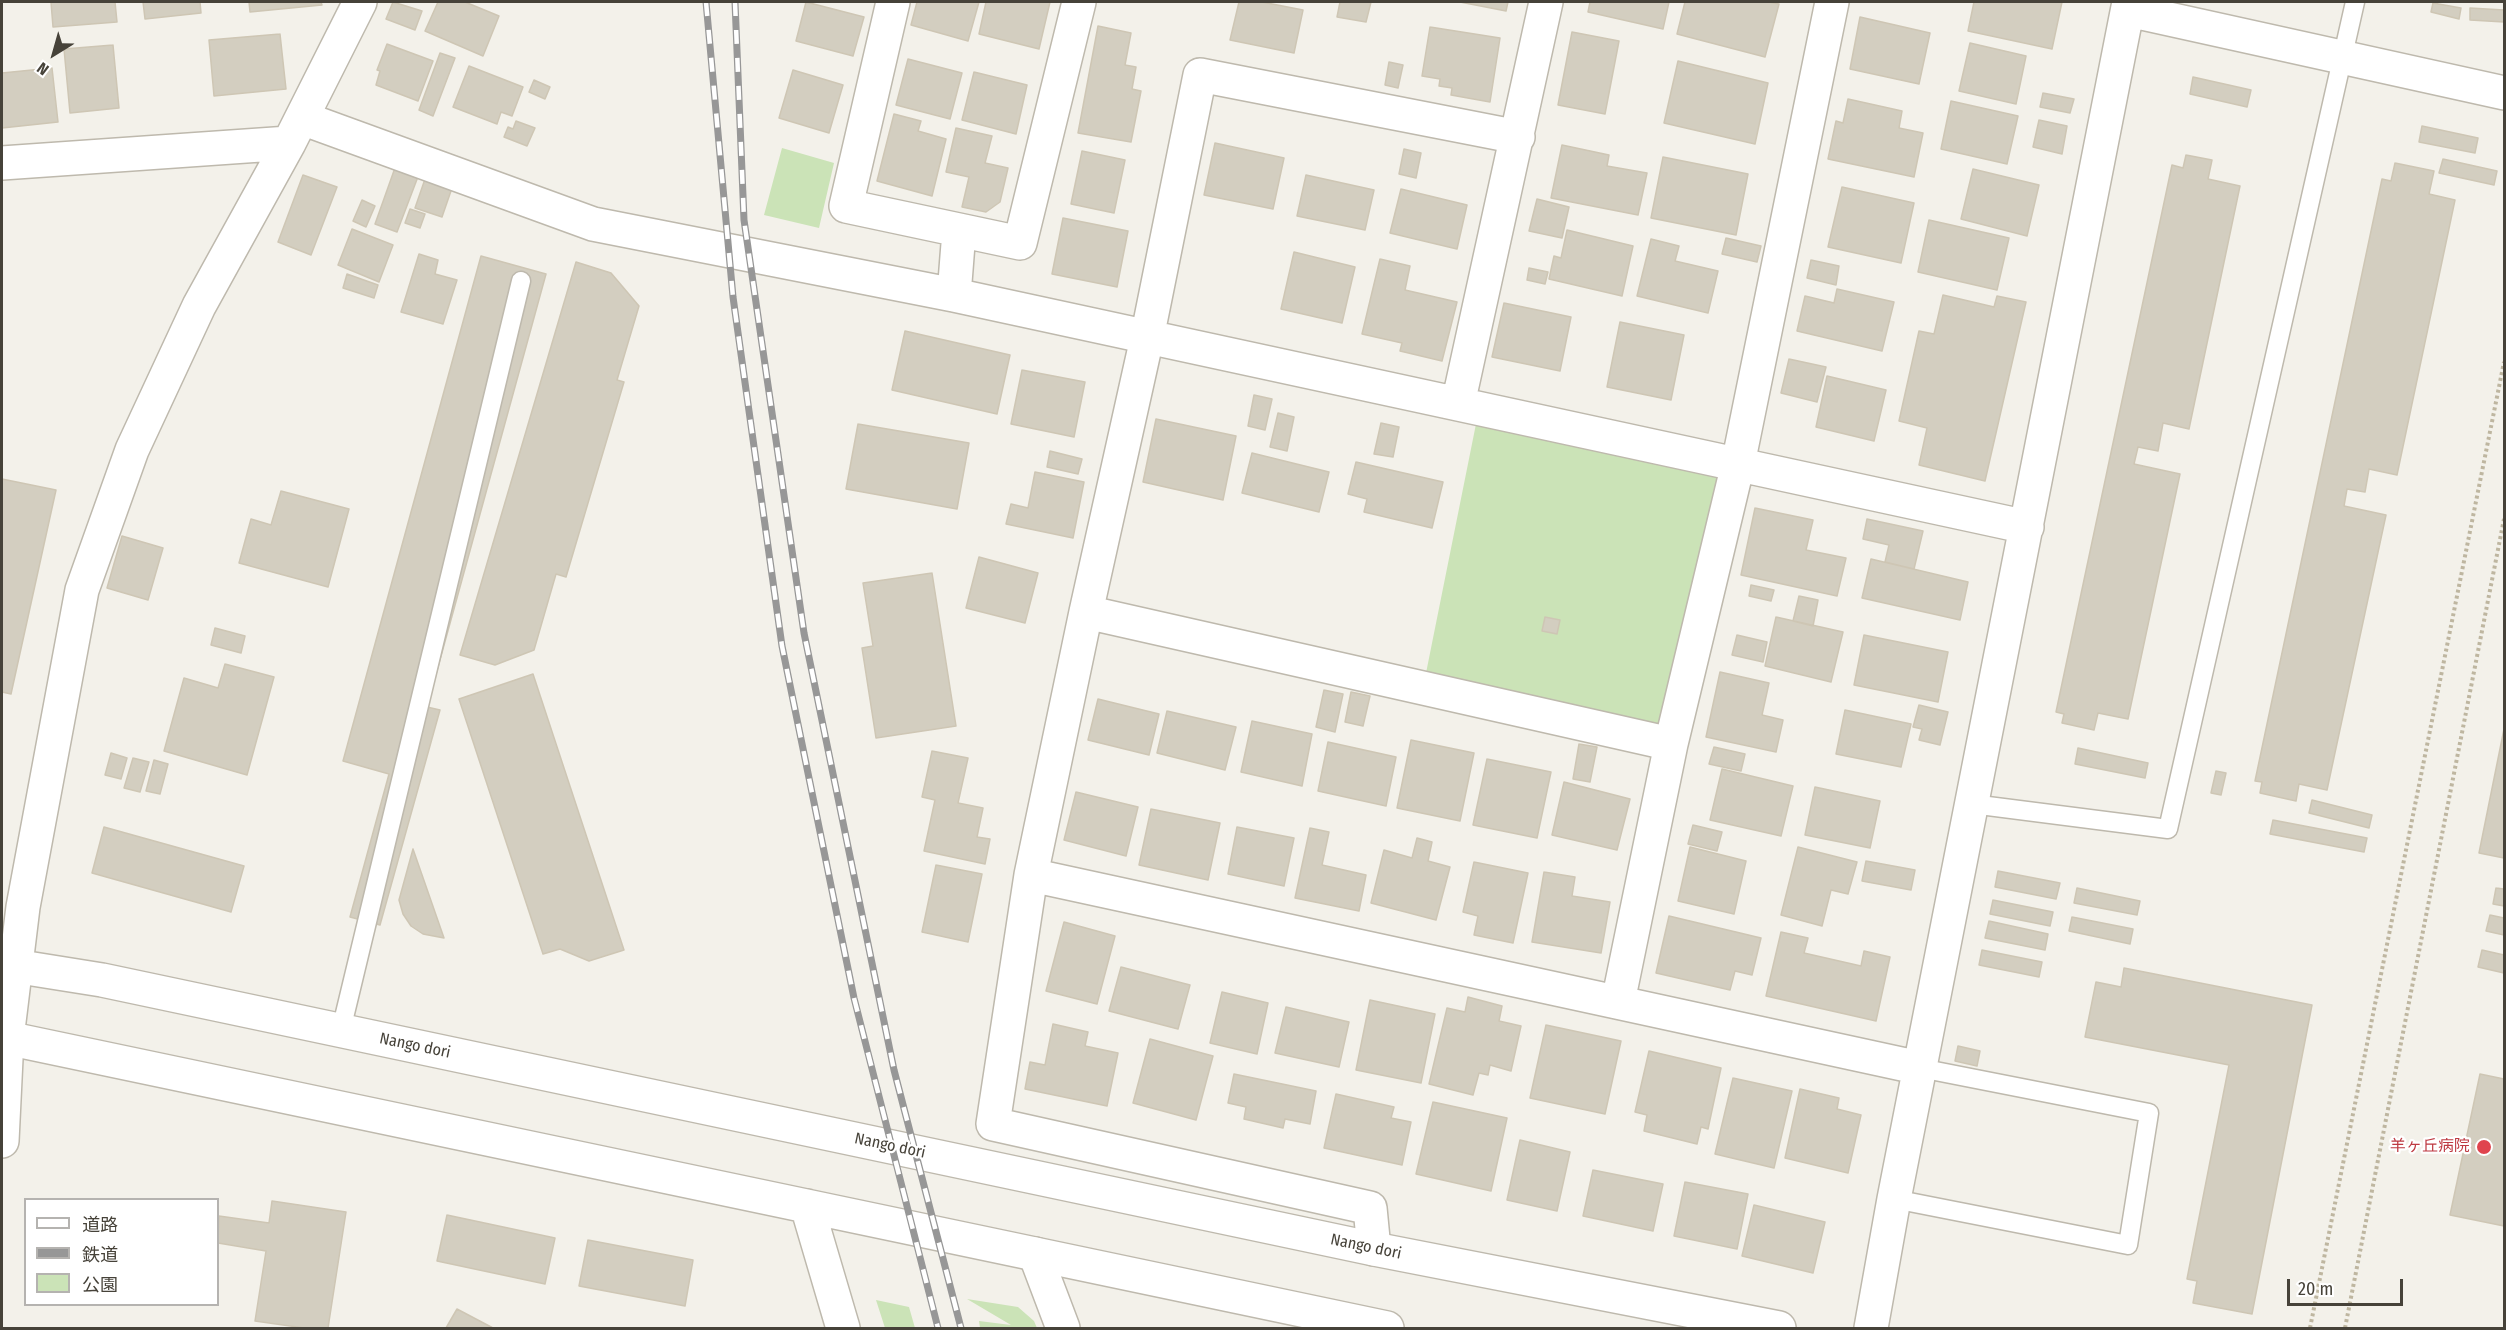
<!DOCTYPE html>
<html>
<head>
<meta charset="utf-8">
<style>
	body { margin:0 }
	#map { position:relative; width:2506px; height:1330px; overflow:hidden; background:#f3f1ea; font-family:"Fira Sans Condensed","Noto Sans JP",sans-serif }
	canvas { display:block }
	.frame { position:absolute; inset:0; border:3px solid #464239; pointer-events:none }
	.legend { position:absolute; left:24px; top:1198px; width:195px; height:108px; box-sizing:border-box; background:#fff; border:2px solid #b5b3b0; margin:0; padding:8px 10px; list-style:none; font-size:18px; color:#464239 }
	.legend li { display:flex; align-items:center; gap:12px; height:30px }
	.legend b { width:30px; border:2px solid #b5b3b0 }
	.north { position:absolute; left:24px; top:24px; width:60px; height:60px; -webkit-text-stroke:4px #fff; paint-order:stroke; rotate:217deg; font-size:16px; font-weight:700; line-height:24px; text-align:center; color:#464239 }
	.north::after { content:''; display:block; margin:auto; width:21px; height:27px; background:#464239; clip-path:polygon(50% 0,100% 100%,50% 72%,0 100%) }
	.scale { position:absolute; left:2287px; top:1279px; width:116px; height:27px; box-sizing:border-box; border:3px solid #464239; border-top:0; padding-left:8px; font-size:18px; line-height:21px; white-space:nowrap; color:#464239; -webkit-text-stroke:4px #fff; paint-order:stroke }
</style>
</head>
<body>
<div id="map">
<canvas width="2506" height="1330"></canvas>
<div class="frame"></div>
<ul class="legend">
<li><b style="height:8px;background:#fff"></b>道路</li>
<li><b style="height:8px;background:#979797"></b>鉄道</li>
<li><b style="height:16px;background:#cbe3b7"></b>公園</li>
</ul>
<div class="north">N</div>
<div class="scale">20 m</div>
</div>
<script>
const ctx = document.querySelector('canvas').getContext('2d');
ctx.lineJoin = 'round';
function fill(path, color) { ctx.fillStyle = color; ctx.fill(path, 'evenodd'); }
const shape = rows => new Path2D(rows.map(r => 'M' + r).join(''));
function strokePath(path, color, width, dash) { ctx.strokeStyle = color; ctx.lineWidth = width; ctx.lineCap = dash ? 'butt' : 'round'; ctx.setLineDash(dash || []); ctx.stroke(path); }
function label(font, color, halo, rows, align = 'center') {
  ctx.font = font + ' "Fira Sans Condensed","Noto Sans JP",sans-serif'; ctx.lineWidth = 4.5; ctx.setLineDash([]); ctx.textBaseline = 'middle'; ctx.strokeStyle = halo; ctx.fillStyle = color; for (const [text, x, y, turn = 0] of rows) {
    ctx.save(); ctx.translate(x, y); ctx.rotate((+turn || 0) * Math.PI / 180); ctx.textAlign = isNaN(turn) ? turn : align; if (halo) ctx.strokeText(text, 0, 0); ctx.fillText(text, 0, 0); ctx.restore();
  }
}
const green = shape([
	[782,148,834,163,819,228,764,215],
	[1479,409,1738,464,1671,744,1423,688],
	[967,1299,1018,1307,1034,1321,1037,1328,980,1328,979,1321,1011,1325],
	[876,1300,909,1307,915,1328,885,1328]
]);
const building = shape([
	[51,2,115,2,117,22,53,27,51,2],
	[143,2,200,2,201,13,145,19,143,2],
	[249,2,321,2,322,5,250,12,249,2],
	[393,2,422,11,415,30,386,19,393,2],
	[438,2,465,2,499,16,483,56,425,31,438,2],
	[806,2,864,17,853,56,796,41,806,2],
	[917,2,979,2,968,41,911,25,917,2],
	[986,2,1050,2,1039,49,979,34,986,2],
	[1239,2,1262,2,1303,10,1294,53,1230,40,1239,2],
	[1340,2,1371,2,1366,22,1337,17,1340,2],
	[1460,2,1508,2,1506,11,1460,2],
	[1590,2,1669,2,1663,29,1588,12,1590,2],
	[1685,2,1769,2,1779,4,1765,57,1677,34,1685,2],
	[1974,2,2062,2,2052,49,1968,31,1974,2],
	[2433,3,2461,8,2459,19,2431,12,2433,3],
	[2470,8,2504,10,2504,22,2470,20,2470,8],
	[1860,17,1930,33,1919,84,1850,69,1860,17],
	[1098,26,1131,33,1125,65,1136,67,1132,89,1141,91,1131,142,1078,133,1098,26],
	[1430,27,1500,38,1490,102,1451,95,1452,88,1439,86,1440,79,1422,76,1430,27],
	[1572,32,1619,41,1605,114,1558,105,1572,32],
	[280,34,286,89,214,96,209,40,280,34],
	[1970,43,2026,56,2016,104,1959,91,1970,43],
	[387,44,433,61,418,101,376,85,380,71,377,70,387,44],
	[113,45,119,108,70,113,64,49,113,45],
	[440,53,455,58,433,116,419,110,440,53],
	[908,59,962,73,950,119,896,105,908,59],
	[1678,61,1768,83,1755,144,1664,123,1678,61],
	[1389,62,1403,65,1398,88,1385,85,1389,62],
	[469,66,523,87,512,116,501,112,497,124,453,107,469,66],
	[52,68,58,122,2,128,2,73,52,68],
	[793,70,843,85,829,133,779,118,793,70],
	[974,72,1027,85,1016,134,962,120,974,72],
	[2193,77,2251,90,2247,107,2190,94,2193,77],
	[534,80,550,87,545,99,529,92,534,80],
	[2043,93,2074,99,2070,113,2040,107,2043,93],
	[1848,99,1902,111,1899,128,1923,133,1914,177,1828,159,1836,121,1843,123,1848,99],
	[1951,101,2018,116,2007,164,1941,149,1951,101],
	[894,114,921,121,918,131,946,139,932,196,877,181,894,114],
	[2039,120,2067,126,2062,154,2033,147,2039,120],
	[516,121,535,128,527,146,504,137,508,127,513,129,516,121],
	[2422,126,2478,138,2475,153,2419,142,2422,126],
	[956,128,992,136,985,163,1008,168,1000,202,986,212,962,207,969,177,946,172,956,128],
	[1215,143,1284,158,1273,209,1204,195,1215,143],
	[1562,145,1609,155,1607,166,1647,173,1638,215,1551,198,1562,145],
	[1404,149,1421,153,1416,178,1399,174,1404,149],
	[1082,151,1125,160,1114,213,1071,204,1082,151],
	[2186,155,2212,160,2208,179,2240,186,2189,429,2163,423,2158,451,2138,447,2134,464,2180,474,2128,719,2098,713,2094,730,2062,723,2064,714,2056,712,2172,165,2183,168,2186,155],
	[1663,157,1748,174,1736,235,1651,218,1663,157],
	[2443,159,2497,171,2494,185,2439,173,2443,159],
	[2395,163,2434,171,2429,194,2455,200,2397,475,2369,469,2365,492,2347,489,2344,506,2386,515,2327,790,2299,784,2296,801,2260,793,2262,782,2255,781,2382,179,2391,181,2395,163],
	[396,165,419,174,397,232,375,224,396,165],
	[1973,169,2039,185,2027,236,1961,219,1973,169],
	[303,175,337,187,311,255,278,242,303,175],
	[1306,175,1374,190,1365,230,1297,216,1306,175],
	[425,179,452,188,442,217,415,208,425,179],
	[1842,187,1914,203,1901,263,1828,247,1842,187],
	[1401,189,1467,205,1457,249,1390,233,1401,189],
	[1537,199,1569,207,1562,238,1529,231,1537,199],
	[362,200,375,206,366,227,353,221,362,200],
	[410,209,425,214,420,228,405,223,410,209],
	[1063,218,1128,231,1117,287,1052,274,1063,218],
	[1929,220,2009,238,1997,290,1918,272,1929,220],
	[352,229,393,245,379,282,338,265,352,229],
	[1567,230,1633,246,1622,296,1549,279,1554,256,1561,258,1567,230],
	[1726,238,1761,246,1757,262,1722,254,1726,238],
	[1651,239,1679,246,1675,261,1718,271,1708,313,1637,296,1651,239],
	[1294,252,1355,267,1342,323,1281,309,1294,252],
	[419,254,438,260,435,274,457,280,443,324,401,312,419,254],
	[481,256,546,274,427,707,440,710,380,925,350,917,389,774,343,761,481,256],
	[1380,259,1410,266,1405,290,1457,302,1442,361,1400,351,1402,343,1362,334,1380,259],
	[1811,260,1839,266,1836,285,1807,278,1811,260],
	[576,262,611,273,639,306,617,380,624,382,566,577,556,574,534,650,495,665,460,655,576,262],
	[1529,268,1548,272,1545,284,1527,280,1529,268],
	[347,274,378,285,374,298,343,288,347,274],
	[1837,289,1894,302,1882,351,1797,331,1805,296,1834,303,1837,289],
	[1943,295,1994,307,1997,296,2026,302,1985,481,1919,465,1927,428,1899,421,1919,331,1934,334,1943,295],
	[1504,303,1571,317,1560,371,1492,357,1504,303],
	[1620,322,1684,335,1671,400,1607,387,1620,322],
	[905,331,1010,355,997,414,892,390,905,331],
	[1789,359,1826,367,1817,402,1781,393,1789,359],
	[1022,370,1085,382,1074,437,1011,424,1022,370],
	[1827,376,1886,390,1874,441,1816,427,1827,376],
	[1254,395,1272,399,1265,430,1248,426,1254,395],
	[1278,413,1294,417,1287,451,1270,447,1278,413],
	[1156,419,1236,436,1223,500,1143,482,1156,419],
	[1381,423,1399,427,1393,457,1374,454,1381,423],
	[858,424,969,443,957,509,846,489,858,424],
	[1050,451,1082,459,1078,474,1047,467,1050,451],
	[1252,453,1329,472,1319,512,1242,493,1252,453],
	[1356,462,1443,482,1432,528,1364,512,1367,499,1348,494,1356,462],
	[1035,472,1084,482,1073,538,1006,524,1011,504,1028,508,1035,472],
	[2,479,56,490,11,694,2,692,2,479],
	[281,491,349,509,328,587,239,563,251,519,271,525,281,491],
	[1755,508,1813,520,1806,550,1846,558,1837,596,1741,575,1755,508],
	[1867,519,1923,531,1914,569,1885,562,1889,545,1863,539,1867,519],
	[122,536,163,548,148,600,107,588,122,536],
	[979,557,1038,573,1025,623,966,608,979,557],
	[1871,559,1968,582,1960,620,1862,598,1871,559],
	[932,573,956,726,876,738,862,648,873,646,863,583,932,573],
	[1751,585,1774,590,1771,601,1749,596,1751,585],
	[1799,596,1818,600,1813,626,1793,621,1799,596],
	[1545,617,1560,620,1557,634,1542,631,1545,617],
	[1776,617,1843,632,1831,682,1765,666,1776,617],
	[215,628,245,636,241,653,211,645,215,628],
	[1737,635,1767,642,1763,662,1732,655,1737,635],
	[1864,635,1948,652,1938,702,1854,685,1864,635],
	[225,664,274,677,247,775,164,751,184,678,218,688,225,664],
	[1720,672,1769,683,1762,715,1783,720,1776,752,1706,737,1720,672],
	[533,674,624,950,589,961,560,949,543,954,459,699,533,674],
	[1324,690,1343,694,1335,732,1316,727,1324,690],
	[1351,692,1370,696,1363,726,1345,722,1351,692],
	[1098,699,1159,714,1149,755,1088,740,1098,699],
	[1919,705,1948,712,1940,745,1919,740,1922,729,1913,727,1919,705],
	[1845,710,1911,724,1901,767,1836,754,1845,710],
	[1167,711,1236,727,1225,770,1157,753,1167,711],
	[1252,721,1312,734,1302,786,1241,772,1252,721],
	[2504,729,2504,858,2479,853,2504,729],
	[1411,740,1474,753,1460,821,1397,808,1411,740],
	[1328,742,1396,757,1386,806,1318,791,1328,742],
	[1579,744,1597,747,1590,782,1573,779,1579,744],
	[1714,747,1745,754,1741,771,1709,764,1714,747],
	[2078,748,2148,763,2145,778,2075,764,2078,748],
	[932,751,968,758,958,803,983,808,977,837,990,839,985,864,924,851,935,800,922,797,932,751],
	[111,753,127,758,121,779,105,775,111,753],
	[133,758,149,762,140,792,124,788,133,758],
	[1487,759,1551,772,1537,838,1473,825,1487,759],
	[154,760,168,764,160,794,146,791,154,760],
	[1722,769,1793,786,1781,836,1710,820,1722,769],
	[2216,771,2226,773,2221,795,2211,793,2216,771],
	[1564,782,1630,799,1617,850,1552,835,1564,782],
	[1815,787,1880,801,1870,848,1805,835,1815,787],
	[1076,792,1138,807,1126,856,1064,840,1076,792],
	[2312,800,2372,815,2369,828,2309,813,2312,800],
	[1151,809,1220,823,1208,880,1139,865,1151,809],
	[2273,820,2367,838,2364,852,2270,834,2273,820],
	[1693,825,1722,832,1717,851,1688,844,1693,825],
	[104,827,244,866,231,912,92,873,104,827],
	[1237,827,1294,838,1284,886,1228,874,1237,827],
	[1310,828,1329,832,1322,865,1366,875,1359,911,1295,898,1310,828],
	[1417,838,1432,842,1428,861,1450,867,1436,920,1371,903,1384,850,1412,858,1417,838],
	[1690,847,1746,861,1734,914,1678,901,1690,847],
	[1798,847,1857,862,1848,894,1831,890,1822,926,1781,915,1798,847],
	[413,849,444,938,423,934,411,926,403,914,399,900,413,849],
	[1866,861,1915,870,1911,890,1862,881,1866,861],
	[1474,862,1528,873,1513,943,1474,935,1478,916,1463,912,1474,862],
	[936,865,982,874,968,942,922,932,936,865],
	[1998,871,2060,883,2056,899,1995,887,1998,871],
	[1544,872,1575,877,1572,896,1610,902,1601,953,1532,942,1544,872],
	[2077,888,2140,901,2137,915,2074,903,2077,888],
	[2496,888,2504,889,2504,906,2493,904,2496,888],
	[1993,900,2053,912,2050,926,1990,914,1993,900],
	[2490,915,2504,918,2504,935,2486,931,2490,915],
	[1669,916,1761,938,1752,975,1735,971,1730,990,1656,973,1669,916],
	[2072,917,2133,929,2130,944,2069,931,2072,917],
	[1989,921,2048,934,2045,950,1985,938,1989,921],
	[1064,922,1115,936,1097,1004,1046,991,1064,922],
	[1781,932,1808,938,1804,953,1861,966,1864,951,1890,957,1876,1021,1766,996,1781,932],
	[1982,950,2042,962,2039,977,1979,965,1982,950],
	[2482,950,2504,955,2504,973,2478,967,2482,950],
	[1121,967,1190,985,1178,1029,1109,1011,1121,967],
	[2124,968,2312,1005,2252,1314,2193,1303,2197,1281,2187,1279,2229,1065,2085,1037,2096,982,2121,987,2124,968],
	[1222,992,1268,1003,1257,1054,1210,1043,1222,992],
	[1468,997,1502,1006,1499,1021,1521,1026,1511,1071,1490,1065,1488,1075,1479,1073,1473,1095,1429,1084,1447,1008,1465,1012,1468,997],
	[1370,1000,1435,1014,1421,1083,1356,1070,1370,1000],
	[1286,1007,1349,1022,1339,1067,1275,1053,1286,1007],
	[1053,1024,1088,1032,1085,1046,1118,1053,1107,1106,1025,1089,1030,1062,1045,1065,1053,1024],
	[1546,1025,1621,1041,1605,1114,1530,1098,1546,1025],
	[1150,1039,1213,1056,1196,1120,1133,1103,1150,1039],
	[1958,1046,1980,1051,1977,1066,1955,1061,1958,1046],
	[1649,1051,1721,1068,1708,1129,1701,1127,1697,1144,1644,1131,1647,1115,1635,1112,1649,1051],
	[1234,1074,1316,1091,1310,1124,1285,1119,1283,1128,1244,1119,1246,1107,1228,1103,1234,1074],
	[2480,1074,2504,1079,2504,1226,2450,1215,2480,1074],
	[1733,1078,1792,1091,1774,1168,1715,1154,1733,1078],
	[1800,1089,1839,1098,1837,1109,1861,1115,1848,1173,1785,1158,1800,1089],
	[1336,1094,1394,1107,1391,1118,1411,1122,1402,1165,1324,1148,1336,1094],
	[1433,1102,1507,1118,1491,1191,1416,1174,1433,1102],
	[1520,1140,1570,1152,1557,1211,1507,1200,1520,1140],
	[1593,1170,1663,1184,1653,1231,1583,1216,1593,1170],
	[1685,1182,1748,1194,1737,1249,1674,1236,1685,1182],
	[272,1201,346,1212,328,1328,304,1328,255,1321,266,1251,218,1243,219,1216,269,1223,272,1201],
	[1754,1205,1825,1222,1813,1273,1742,1256,1754,1205],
	[447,1215,555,1238,545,1284,437,1261,447,1215],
	[588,1240,693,1260,685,1306,579,1286,588,1240],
	[457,1309,493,1328,446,1328,457,1309]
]);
const path = shape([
	[2310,1328,2504,362],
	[2345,1328,2504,519]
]);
const service = shape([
	[1972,804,2168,829,2355,2],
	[341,1030,521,281],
	[1894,1199,2128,1245,2149,1113,1920,1068]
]);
const minor = shape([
	[893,2,846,206,1020,243,1079,2],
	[2128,10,2504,93],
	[302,118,593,224,954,295,2027,527],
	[2,163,289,143],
	[954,295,959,231],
	[1458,404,1546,2],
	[1086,612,1671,744],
	[1031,875,1920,1068],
	[1618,1002,1671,744,1738,464,1832,2],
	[2,1141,7,1038,23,907,82,590,132,450,199,306,289,143,360,2],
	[1374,1249,1370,1208,993,1124,1031,875,1086,612,1147,338,1200,75,1518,137],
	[1035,1254,1063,1328],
	[1871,1328,1894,1199,2129,2]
]);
const tertiary = shape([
	[2,964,102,980,1374,1249,1779,1328],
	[2,1037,1387,1328],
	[807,1206,843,1328]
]);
const rail = shape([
	[706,2,733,297,782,646,854,998,938,1328],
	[735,2,744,220,804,633,894,1070,961,1328]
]);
const markers = [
	[2484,1147,8,"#e0444e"]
];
const streetNames = [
	["Nango dori",415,1046,12],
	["Nango dori",890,1146,12],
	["Nango dori",1366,1247,12]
];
const healthNames = [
	["羊ヶ丘病院",2470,1147]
];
fill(green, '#cbe3b7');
fill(building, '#d3cec0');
strokePath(building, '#cec6b4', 1.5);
strokePath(service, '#beb9ad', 21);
strokePath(minor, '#beb9ad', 36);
strokePath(tertiary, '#beb9ad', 36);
strokePath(path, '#beb6a0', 4, [3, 3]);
strokePath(service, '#fff', 18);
strokePath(minor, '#fff', 33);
strokePath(tertiary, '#fff', 33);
strokePath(rail, '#979797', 7);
strokePath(rail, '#fff', 4.5, [14]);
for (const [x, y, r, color] of markers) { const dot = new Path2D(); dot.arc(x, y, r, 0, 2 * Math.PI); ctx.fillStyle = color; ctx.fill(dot); strokePath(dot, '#fff', 2); }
label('16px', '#464239', '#fff', streetNames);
label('16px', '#be3a42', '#fff', healthNames, 'right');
</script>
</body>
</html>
